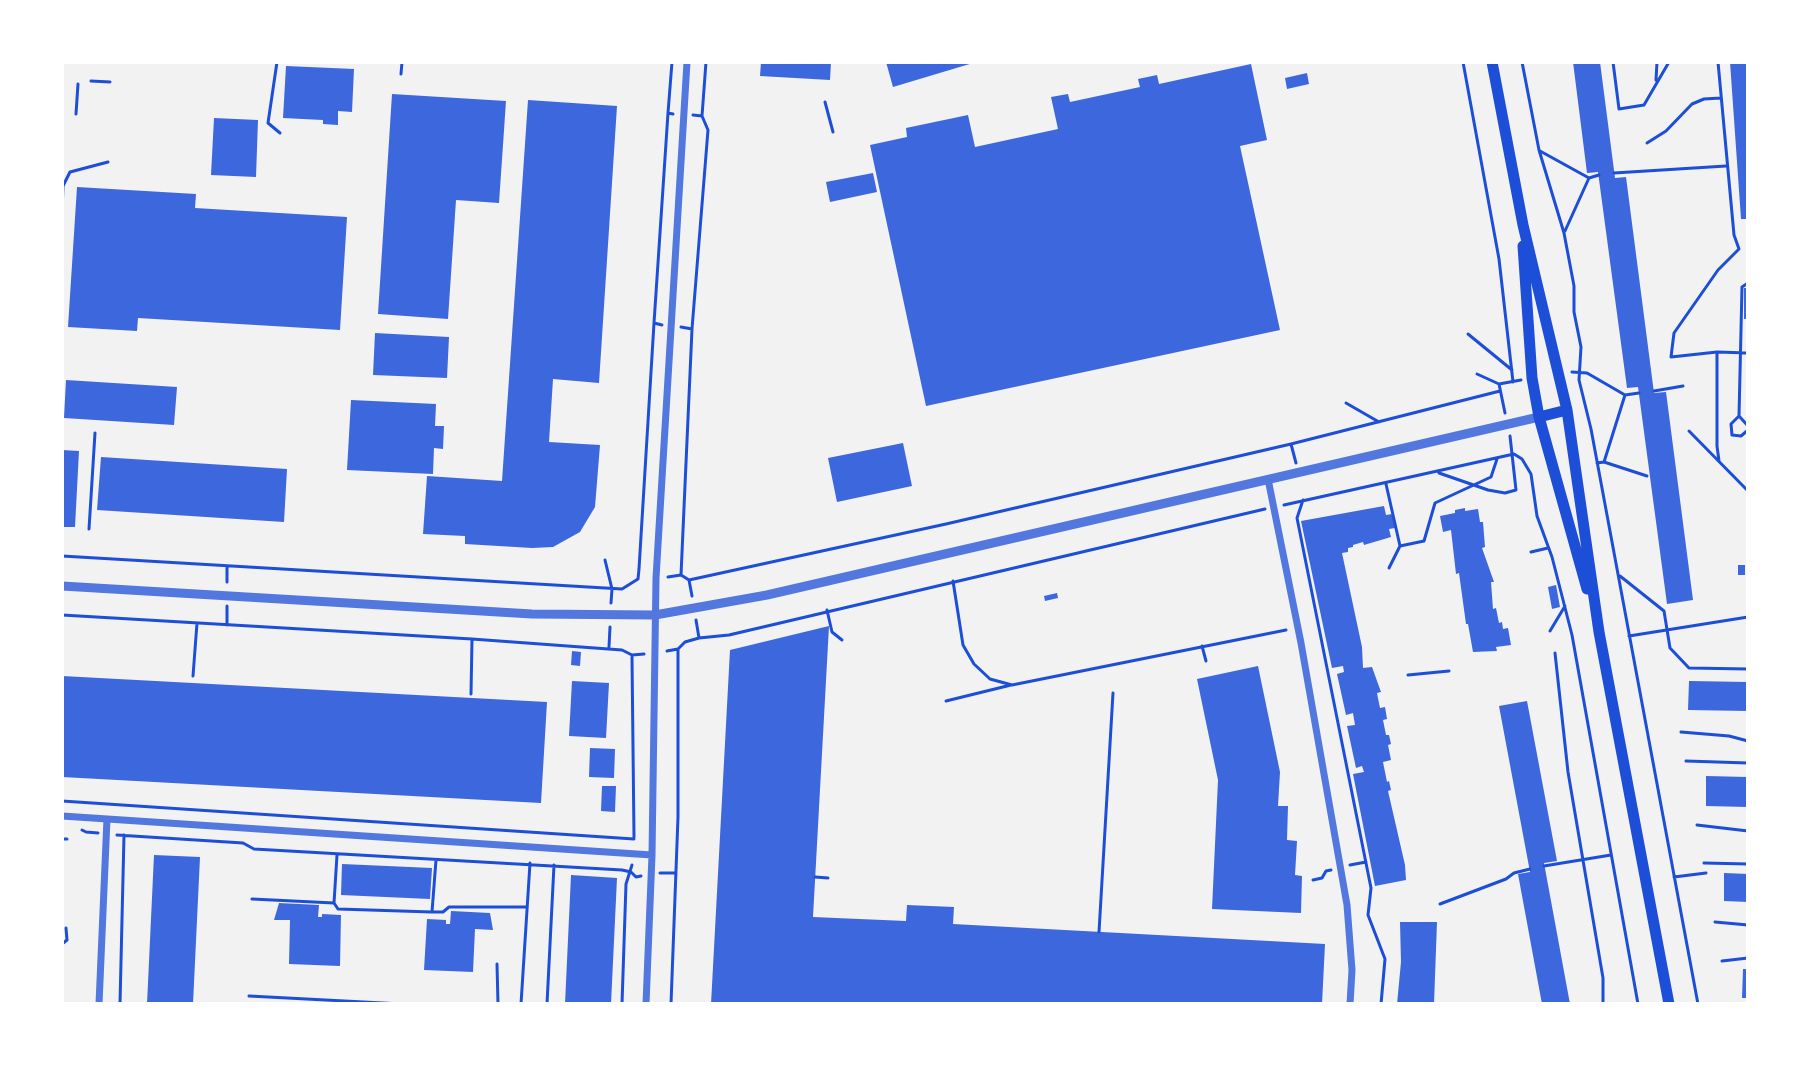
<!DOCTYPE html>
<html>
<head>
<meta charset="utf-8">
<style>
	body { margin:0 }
	#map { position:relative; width:1810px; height:1066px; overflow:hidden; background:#f2f2f2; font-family:Rubik,sans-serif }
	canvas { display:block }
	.frame { position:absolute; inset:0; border:64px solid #fff; pointer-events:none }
</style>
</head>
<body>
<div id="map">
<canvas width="1810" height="1066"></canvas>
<div class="frame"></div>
</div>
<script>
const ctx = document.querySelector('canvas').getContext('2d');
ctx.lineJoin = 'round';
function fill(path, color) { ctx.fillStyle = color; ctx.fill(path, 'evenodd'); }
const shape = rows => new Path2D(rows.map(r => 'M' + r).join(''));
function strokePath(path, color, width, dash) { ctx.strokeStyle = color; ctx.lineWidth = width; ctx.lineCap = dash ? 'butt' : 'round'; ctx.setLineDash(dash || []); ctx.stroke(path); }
const building = shape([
	[761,62,831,62,830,80,760,76],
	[886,62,973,62,973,63,893,87],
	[1573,62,1600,62,1615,178,1626,177,1654,393,1666,392,1693,600,1667,604,1638,387,1627,388,1598,172,1587,173],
	[1730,62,1748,62,1748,219,1741,219],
	[1251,64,1267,140,1240,146,1280,330,926,406,870,145,907,137,906,128,968,115,975,147,1058,129,1051,97,1068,94,1070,102,1140,87,1138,79,1157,75,1159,84],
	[286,66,354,69,352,112,338,111,338,125,323,124,323,120,283,118],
	[1307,73,1309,84,1287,89,1285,78],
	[392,94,506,101,499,203,456,200,448,319,378,314],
	[528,100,617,106,599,383,553,379,549,442,600,445,595,507,580,532,553,547,532,548,465,544,465,536,423,534,427,476,502,481],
	[214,118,258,120,256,177,211,175],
	[873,173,877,192,830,202,826,182],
	[77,187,196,194,195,208,347,217,340,330,138,318,137,331,68,327],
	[1744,288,1748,288,1748,319,1744,319],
	[375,333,449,337,447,378,373,375],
	[66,380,177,387,174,425,64,418],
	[351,400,436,404,435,426,444,426,443,449,434,448,433,474,347,470],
	[903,443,912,486,837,502,828,458],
	[62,450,79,451,75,527,62,527],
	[101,457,287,469,284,522,97,510],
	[1384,506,1386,515,1392,514,1395,528,1389,529,1391,537,1364,545,1363,542,1353,545,1353,547,1348,548,1348,552,1342,553,1362,647,1363,668,1372,667,1381,692,1377,693,1380,708,1385,707,1387,719,1383,720,1386,735,1389,735,1391,744,1388,745,1391,760,1383,762,1387,782,1389,781,1391,790,1388,791,1405,865,1406,880,1375,886,1353,774,1364,772,1362,766,1356,768,1347,726,1355,725,1353,713,1346,715,1337,674,1344,672,1343,666,1332,668,1301,521],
	[1465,508,1465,511,1478,509,1480,522,1483,522,1485,547,1482,548,1494,582,1491,582,1493,609,1496,608,1499,623,1502,622,1503,629,1508,628,1511,645,1496,647,1497,651,1473,652,1468,624,1466,624,1459,573,1456,574,1451,530,1443,532,1440,516,1455,513,1455,510],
	[1738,565,1745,565,1745,575,1738,575],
	[1556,585,1560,607,1552,609,1548,587],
	[1057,593,1058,598,1045,601,1044,596],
	[829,626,813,917,906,921,907,905,954,907,953,924,1325,944,1322,1004,711,1004,730,650],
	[572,651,581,652,580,666,571,665],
	[1258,666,1280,772,1278,806,1288,806,1287,840,1297,841,1295,875,1302,876,1301,913,1212,909,1218,780,1197,679],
	[62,676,547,702,541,803,62,777],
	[572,681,609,683,606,738,569,736],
	[1689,681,1748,682,1748,711,1688,710],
	[1527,701,1557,861,1544,863,1570,1004,1542,1004,1518,874,1530,872,1499,706],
	[590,748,615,749,614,778,589,777],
	[1706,776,1748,777,1748,807,1706,806],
	[602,786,616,786,615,812,601,811],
	[154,855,200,857,193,1004,147,1004],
	[342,864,432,868,430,899,341,895],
	[1724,873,1748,874,1748,902,1724,901],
	[571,875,617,878,611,1004,565,1004],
	[279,903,319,905,318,917,322,917,322,914,341,915,340,966,289,964,290,920,274,920],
	[451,911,490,913,493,930,475,929,473,972,424,970,427,919,446,920,446,924,450,924],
	[1400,922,1437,922,1434,1004,1397,1004,1401,962],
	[1743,969,1748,969,1748,998,1742,998]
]);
const path = shape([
	[277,62,268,123,280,133],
	[1463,62,1499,259,1513,382],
	[1522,62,1539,150,1564,233,1574,286,1574,312,1581,347,1579,380,1591,429,1698,1004],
	[1613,62,1619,109,1644,105,1669,62],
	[1718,62,1734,235,1739,249,1718,270,1674,333,1671,357,1717,352,1748,353],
	[401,74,402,62],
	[1656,80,1657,62],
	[91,81,110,82],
	[825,102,833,132],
	[668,113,672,62],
	[76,114,78,84],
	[702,116,706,62],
	[1647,143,1666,131,1692,104,1704,99,1721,98],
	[1540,151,1589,178],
	[1614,173,1726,166],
	[62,212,63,186,70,172,108,162],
	[1565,231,1589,178,1599,175],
	[1748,283,1742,287,1739,416,1748,426],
	[654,323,668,113,673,114],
	[692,329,708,130,702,116,693,115],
	[1468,334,1512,370],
	[1717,352,1717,446,1719,461],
	[1572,372,1587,373,1625,395,1604,462,1597,463],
	[1477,374,1499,384],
	[1654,391,1683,386],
	[1625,395,1639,393],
	[1346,403,1379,422],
	[1505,413,1499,384,1521,380],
	[1739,416,1731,424,1732,435,1741,436,1748,430],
	[1689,431,1748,491],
	[1291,444,1296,463],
	[1604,462,1647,476],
	[1439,473,1488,490,1505,493,1516,490,1510,436],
	[1386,484,1400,546,1389,568],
	[1303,500,1297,518,1371,888,1368,915,1385,959,1381,1004],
	[1284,505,1514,454,1522,459,1531,474,1537,516,1552,557,1572,635,1638,1004],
	[89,529,95,433],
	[1400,546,1424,541,1435,503,1491,477,1497,459],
	[1531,552,1548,548],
	[62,556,622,589,638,579,639,569,654,323,662,325],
	[605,560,612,589,611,603],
	[681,575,692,329,681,327],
	[1620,576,1664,611,1670,648,1689,668,1748,669],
	[668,577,681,575,689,580,946,524,1291,444,1500,391],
	[689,580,692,596],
	[953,581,963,645,974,664,990,679,1012,685,1286,630],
	[227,582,227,566],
	[827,610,832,632,842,640],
	[62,615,472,639,622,650,632,655,644,654],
	[696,620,699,638],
	[227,625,227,606],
	[1550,631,1565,606],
	[1629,636,1748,617],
	[1202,646,1206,661],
	[609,647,610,627],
	[667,651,678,649,685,642,699,638,729,635,1265,509],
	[1555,653,1568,772,1603,978,1603,1004],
	[632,657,634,837],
	[1408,675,1449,671],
	[193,676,197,623],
	[471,694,472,639],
	[946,701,1011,685],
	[1681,732,1729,736,1748,741],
	[1686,761,1748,763],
	[62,801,634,839],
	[1697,825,1748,831],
	[82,830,86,832,98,833],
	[117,835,243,843,254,849,622,870,631,872,636,877,641,876],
	[62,839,67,839],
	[1704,863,1748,864],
	[1350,865,1366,862],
	[1544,866,1611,855],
	[660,873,676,873],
	[815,877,828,878],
	[1674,877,1706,873],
	[1313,880,1322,878,1326,871,1331,870],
	[252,899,334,903,338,909,432,912,443,912,449,907,527,907],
	[334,903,337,855],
	[1440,904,1506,879,1514,873,1530,869],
	[432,912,436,860],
	[1715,922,1748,925],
	[1099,932,1113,693],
	[62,944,67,940,66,928],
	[1722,961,1748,958],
	[497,964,498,1004],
	[249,996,402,1004],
	[120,1004,124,835],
	[521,1004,530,863],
	[547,1004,554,865],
	[622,1004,626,884,632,865],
	[671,1004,678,817,678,649]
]);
const minor = shape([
	[1268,479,1301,643,1347,905,1352,970,1350,1004],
	[62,816,652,855],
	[99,1004,107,819],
	[646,1004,652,855,656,578,687,62]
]);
const tertiary = shape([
	[62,586,532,614,655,615,767,595,1539,417]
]);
const primary = shape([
	[1492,62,1523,225,1567,410,1599,632,1669,1004],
	[1523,246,1532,378,1539,417,1587,589],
	[1539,417,1567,410]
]);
fill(building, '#3d67dc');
strokePath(path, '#1d4ed8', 3);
strokePath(minor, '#5277de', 7);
strokePath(tertiary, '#5277de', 9);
strokePath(primary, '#1d4ed8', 11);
</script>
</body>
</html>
